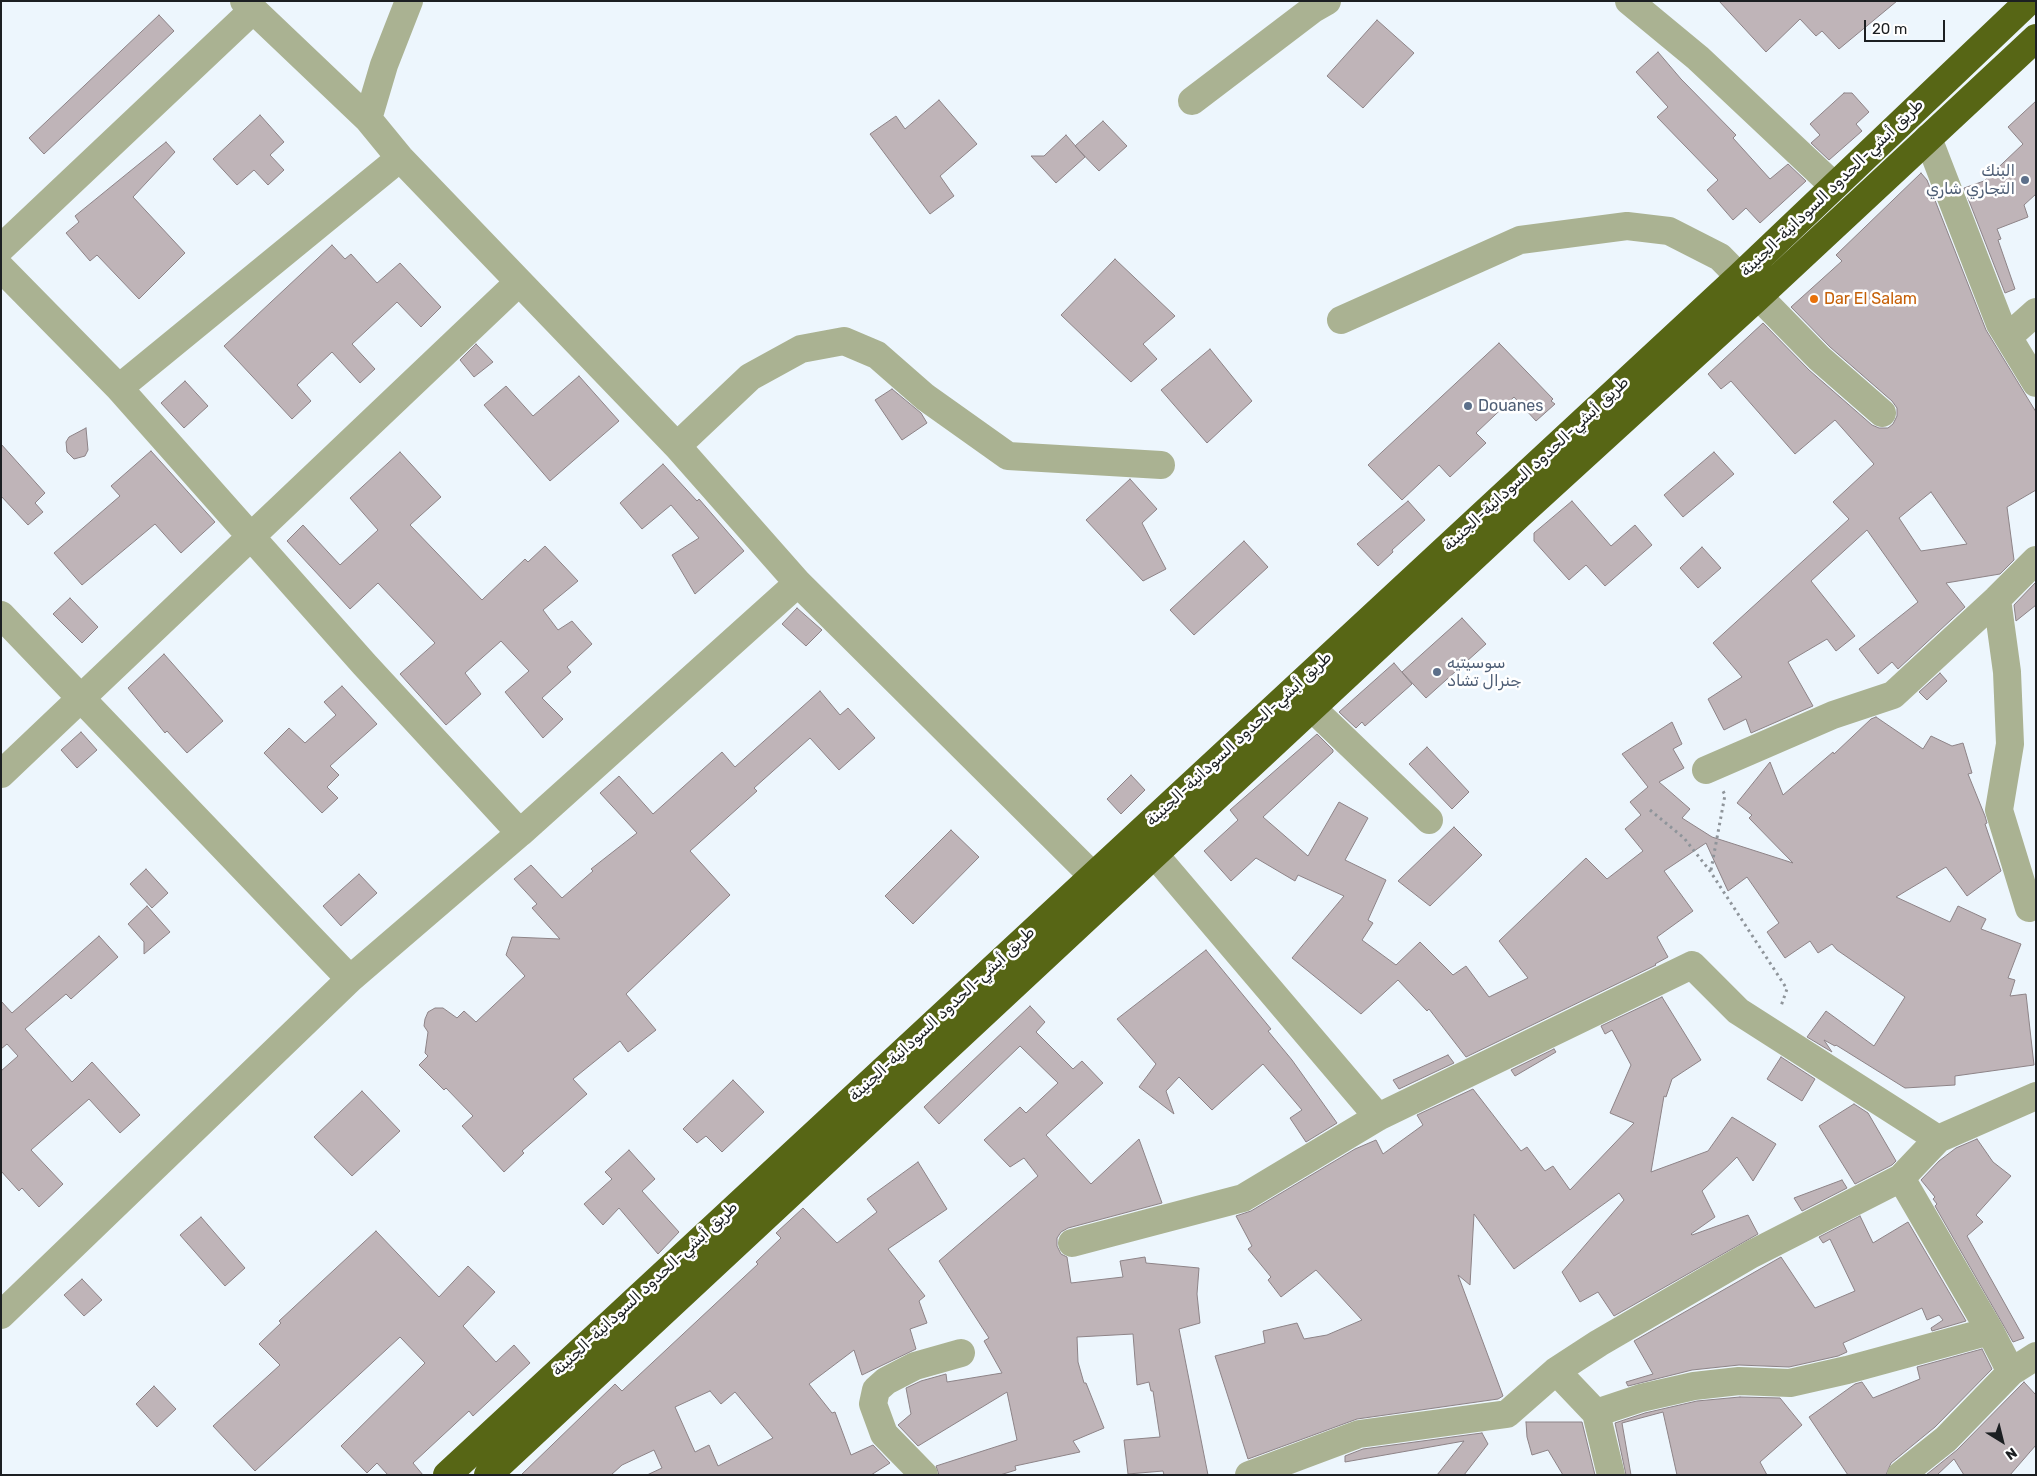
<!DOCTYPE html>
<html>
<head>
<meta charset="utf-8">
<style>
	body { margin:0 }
	#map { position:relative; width:2037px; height:1476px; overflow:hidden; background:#edf6fd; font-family:Rubik,sans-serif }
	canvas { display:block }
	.frame { position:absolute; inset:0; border:2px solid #1c1f22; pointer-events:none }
	.north { position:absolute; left:1977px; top:1416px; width:50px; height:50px; -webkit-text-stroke:4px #fff; paint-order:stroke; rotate:144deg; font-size:14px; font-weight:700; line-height:20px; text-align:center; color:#1c1f22 }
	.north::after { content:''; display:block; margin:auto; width:18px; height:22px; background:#1c1f22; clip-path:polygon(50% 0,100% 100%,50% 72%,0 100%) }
	.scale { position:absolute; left:1864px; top:20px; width:81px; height:22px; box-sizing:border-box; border:2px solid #1c1f22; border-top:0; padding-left:6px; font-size:15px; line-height:18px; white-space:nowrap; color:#1c1f22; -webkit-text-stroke:4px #fff; paint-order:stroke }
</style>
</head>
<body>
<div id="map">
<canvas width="2037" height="1476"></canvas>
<div class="frame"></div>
<div class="north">N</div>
<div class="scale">20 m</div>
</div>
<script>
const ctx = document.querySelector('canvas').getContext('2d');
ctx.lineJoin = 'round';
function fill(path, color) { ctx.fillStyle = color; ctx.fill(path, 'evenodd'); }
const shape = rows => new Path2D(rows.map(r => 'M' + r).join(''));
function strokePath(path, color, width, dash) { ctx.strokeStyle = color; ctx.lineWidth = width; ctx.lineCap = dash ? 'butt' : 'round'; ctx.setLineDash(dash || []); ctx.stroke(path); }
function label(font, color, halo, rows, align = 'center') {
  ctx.font = font + ' Rubik,Cairo,sans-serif'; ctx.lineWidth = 5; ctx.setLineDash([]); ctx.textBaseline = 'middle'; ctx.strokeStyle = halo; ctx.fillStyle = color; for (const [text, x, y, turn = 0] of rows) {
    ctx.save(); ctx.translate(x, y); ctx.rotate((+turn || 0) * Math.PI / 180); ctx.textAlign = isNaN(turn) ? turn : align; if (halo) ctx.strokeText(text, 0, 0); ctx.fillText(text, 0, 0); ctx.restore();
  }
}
const building = shape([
	[1719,1,1897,1,1839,49,1822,31,1816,36,1800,19,1766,52,1719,1],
	[159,15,174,31,44,154,29,138,159,15],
	[1377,20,1414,53,1363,108,1327,76,1377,20],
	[1658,52,1681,79,1736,135,1733,138,1770,179,1788,164,1806,181,1760,223,1746,208,1733,220,1707,190,1718,180,1657,117,1668,107,1636,72,1658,52],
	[1844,93,1852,93,1869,112,1856,124,1862,131,1829,160,1811,143,1820,135,1810,124,1844,93],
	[939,100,977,144,940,176,954,196,930,214,870,134,896,116,905,129,939,100],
	[2036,101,2036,194,2024,205,2028,217,1997,229,2001,239,1998,240,2015,289,2005,293,1964,188,1984,181,2023,144,2008,127,2036,101],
	[260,115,284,142,270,155,284,170,268,185,254,170,237,185,213,159,260,115],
	[1103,121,1127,146,1099,171,1075,146,1103,121],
	[1066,135,1085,157,1056,183,1031,156,1044,156,1066,135],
	[166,142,175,152,133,197,185,253,139,299,97,255,90,261,66,233,79,222,75,216,166,142],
	[1921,173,1927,180,1986,330,2036,412,2036,490,2007,507,2014,560,2000,574,1946,583,1965,607,1898,669,1892,662,1878,674,1859,649,1918,602,1867,530,1811,581,1855,636,1836,651,1827,639,1788,662,1813,706,1751,733,1746,719,1724,730,1708,699,1742,677,1713,643,1849,519,1833,502,1874,464,1835,420,1795,454,1731,381,1721,389,1708,374,1763,323,1809,370,1872,425,1879,428,1888,428,1893,424,1897,416,1897,408,1892,401,1830,347,1791,307,1842,261,1836,255,1921,173],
	[1931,492,1967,544,1921,551,1899,518,1931,492],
	[332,245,345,259,351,254,377,283,400,263,441,307,421,327,397,302,352,344,375,369,360,383,332,352,297,385,311,401,292,419,224,346,332,245],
	[1115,259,1175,316,1143,344,1157,359,1131,382,1061,315,1115,259],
	[1499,343,1553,399,1551,401,1555,404,1536,421,1514,397,1476,433,1486,443,1450,477,1439,465,1402,500,1368,465,1499,343],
	[476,344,493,362,474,377,460,360,476,344],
	[1210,349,1252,401,1207,443,1161,390,1210,349],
	[579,376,619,421,550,481,484,405,506,386,533,416,579,376],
	[185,381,208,406,184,428,161,403,185,381],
	[892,389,921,413,927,423,902,440,875,400,892,389],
	[86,428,88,450,85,456,74,459,67,452,66,442,69,437,86,428],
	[1,444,45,493,35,503,43,512,28,525,1,496,1,444],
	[151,451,215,522,181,553,155,524,82,585,54,553,120,496,111,486,151,451],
	[400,452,441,497,410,525,482,600,525,559,528,562,545,546,578,581,543,610,558,630,572,621,592,644,567,667,571,672,542,698,563,719,543,738,505,692,529,671,501,641,465,673,481,694,446,725,400,674,435,643,378,583,350,609,287,541,303,525,340,565,378,530,350,498,400,452],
	[1714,452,1734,474,1683,517,1664,495,1714,452],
	[663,464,697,501,699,499,744,551,695,594,672,555,699,538,671,505,642,529,620,503,663,464],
	[1130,479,1157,509,1142,523,1166,569,1143,581,1086,520,1130,479],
	[1408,501,1425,520,1392,550,1393,552,1378,566,1357,544,1408,501],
	[1572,501,1611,546,1635,525,1652,545,1605,586,1586,565,1569,580,1534,541,1534,533,1572,501],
	[1244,541,1268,567,1194,635,1170,610,1244,541],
	[1702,547,1721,568,1698,588,1680,568,1702,547],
	[2036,582,2036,605,2016,621,2014,605,2036,582],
	[70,598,98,627,82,643,53,614,70,598],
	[797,608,822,630,806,646,782,624,797,608],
	[1462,618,1486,644,1426,698,1402,672,1462,618],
	[164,654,223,721,187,753,167,731,165,733,128,688,164,654],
	[1394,663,1412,684,1365,726,1362,722,1356,728,1339,712,1394,663],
	[1940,673,1947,681,1927,700,1919,692,1940,673],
	[342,686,377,724,330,766,339,775,327,787,338,798,322,813,264,753,289,728,305,743,336,715,324,702,342,686],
	[820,691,840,715,848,708,875,738,839,770,810,738,754,788,757,791,690,851,730,895,626,994,656,1030,628,1052,620,1041,573,1079,587,1094,522,1151,524,1153,504,1172,462,1126,473,1116,446,1088,444,1090,419,1065,428,1056,425,1053,428,1032,424,1026,425,1019,428,1012,435,1008,443,1008,457,1018,464,1011,476,1022,525,976,506,955,512,937,560,939,532,908,537,904,514,879,531,865,562,898,593,871,591,869,637,833,600,793,619,776,653,814,722,752,735,767,820,691],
	[1876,717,1923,749,1931,736,1952,746,1963,743,1972,773,1968,774,1985,816,1987,823,1985,824,2001,871,1967,896,1946,867,1896,897,1950,922,1958,906,1986,919,1981,929,2021,944,2008,978,2015,980,2010,996,2026,994,2034,1065,1955,1076,1955,1085,1905,1088,1836,1045,1835,1046,1824,1040,1832,1052,1807,1037,1826,1011,1874,1046,1905,997,1837,950,1832,944,1818,953,1810,941,1785,958,1767,932,1779,923,1747,877,1728,891,1706,843,1664,871,1693,911,1657,937,1668,957,1655,964,1656,965,1466,1057,1429,1009,1427,1011,1398,980,1361,1014,1292,958,1344,896,1298,875,1295,881,1256,858,1231,881,1204,851,1238,820,1230,810,1317,734,1333,750,1333,752,1263,817,1308,856,1339,802,1368,818,1345,860,1386,880,1368,920,1373,923,1362,940,1396,965,1420,942,1453,975,1466,966,1489,997,1528,978,1499,941,1586,858,1607,879,1643,851,1625,829,1641,815,1630,802,1648,787,1622,754,1672,722,1682,744,1673,749,1684,768,1659,782,1690,809,1682,818,1712,837,1793,863,1749,818,1752,815,1737,803,1770,762,1783,795,1833,752,1834,754,1871,719,1876,717],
	[81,732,97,750,77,768,61,750,81,732],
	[1427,747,1469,792,1452,809,1409,764,1427,747],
	[1131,775,1145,790,1121,814,1107,799,1131,775],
	[1454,827,1482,855,1430,906,1398,881,1454,827],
	[951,830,979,857,913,924,885,896,951,830],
	[146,869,168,893,152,908,130,884,146,869],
	[359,874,377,893,341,926,323,906,359,874],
	[147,906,170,932,144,954,144,942,128,924,147,906],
	[99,936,118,957,71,999,66,994,25,1029,72,1082,92,1062,140,1115,120,1133,89,1099,31,1150,63,1184,39,1207,22,1188,19,1191,1,1171,1,1071,18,1056,7,1044,1,1049,1,1001,12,1013,99,936],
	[1206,950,1271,1029,1268,1031,1292,1060,1337,1123,1306,1142,1290,1118,1302,1110,1263,1064,1212,1110,1179,1077,1166,1091,1174,1114,1139,1087,1156,1064,1117,1019,1206,950],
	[1662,997,1701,1060,1672,1079,1666,1097,1664,1096,1651,1172,1708,1151,1732,1117,1776,1144,1753,1181,1737,1157,1702,1191,1715,1217,1691,1234,1692,1235,1748,1215,1758,1234,1614,1316,1598,1292,1580,1302,1562,1272,1624,1200,1619,1193,1514,1269,1474,1214,1470,1285,1458,1275,1503,1396,1498,1399,1357,1419,1248,1459,1215,1356,1265,1343,1263,1331,1297,1323,1304,1339,1327,1335,1362,1320,1316,1270,1281,1297,1268,1280,1271,1277,1248,1249,1252,1246,1236,1216,1251,1211,1355,1149,1376,1140,1383,1154,1423,1125,1417,1115,1473,1089,1521,1151,1527,1147,1545,1171,1553,1166,1570,1190,1634,1123,1610,1113,1631,1065,1612,1030,1605,1034,1601,1026,1662,997],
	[1030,1006,1045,1022,1036,1032,1073,1069,1082,1061,1103,1083,1046,1135,1091,1184,1139,1139,1162,1203,1068,1228,1061,1232,1057,1238,1057,1246,1061,1254,1067,1257,1071,1283,1123,1277,1120,1261,1145,1257,1146,1263,1199,1268,1197,1294,1200,1323,1179,1329,1208,1475,1164,1475,1163,1471,1128,1474,1124,1440,1160,1437,1153,1391,1151,1391,1149,1382,1137,1385,1133,1334,1077,1337,1078,1362,1084,1383,1086,1383,1104,1428,1073,1441,1080,1452,1015,1466,1016,1470,1000,1475,939,1475,936,1466,1017,1440,1007,1392,918,1446,898,1425,911,1414,906,1388,921,1381,946,1374,947,1382,1002,1373,984,1341,989,1338,939,1261,1038,1176,1024,1158,1010,1167,984,1140,1020,1107,1026,1113,1058,1083,1020,1046,939,1124,924,1107,1030,1006],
	[1554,1049,1556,1052,1515,1076,1511,1070,1554,1049],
	[1448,1055,1454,1063,1399,1089,1393,1080,1448,1055],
	[1781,1057,1815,1079,1802,1101,1767,1079,1781,1057],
	[733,1080,764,1112,722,1152,706,1136,697,1143,683,1129,733,1080],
	[362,1091,400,1131,352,1176,314,1137,362,1091],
	[1854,1104,1868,1113,1896,1161,1892,1165,1855,1184,1819,1126,1854,1104],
	[1977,1139,1993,1162,2011,1176,1976,1215,1983,1222,1967,1236,2024,1338,2013,1342,1935,1206,1937,1204,1933,1199,1935,1197,1921,1180,1939,1161,1956,1148,1977,1139],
	[629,1150,655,1179,642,1191,679,1232,658,1254,619,1208,603,1225,584,1204,612,1179,605,1172,629,1150],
	[918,1162,947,1209,888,1249,925,1296,919,1301,927,1323,910,1329,916,1349,862,1375,854,1350,809,1384,832,1413,835,1412,851,1455,873,1445,890,1463,871,1475,647,1475,662,1468,654,1450,622,1465,611,1475,521,1475,615,1384,622,1391,758,1264,756,1262,781,1238,776,1233,803,1208,837,1243,877,1212,867,1199,918,1162],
	[710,1391,721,1404,735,1392,773,1438,718,1466,709,1445,695,1452,675,1407,710,1391],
	[1842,1180,1847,1188,1802,1211,1794,1198,1842,1180],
	[1860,1216,1873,1243,1908,1222,1966,1321,1932,1331,1931,1328,1943,1320,1939,1315,1927,1320,1922,1308,1843,1343,1847,1352,1838,1356,1789,1367,1739,1365,1692,1370,1628,1386,1626,1382,1653,1374,1634,1341,1781,1257,1815,1308,1855,1291,1830,1239,1823,1243,1819,1237,1860,1216],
	[201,1217,245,1268,225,1286,180,1235,201,1217],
	[376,1231,439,1297,468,1266,495,1292,463,1326,496,1362,514,1345,530,1363,473,1416,469,1411,413,1463,423,1475,388,1475,377,1463,367,1473,341,1446,425,1363,400,1337,255,1471,213,1426,280,1365,259,1344,281,1323,279,1321,376,1231],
	[82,1279,102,1300,84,1316,64,1295,82,1279],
	[1982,1349,1992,1369,1935,1427,1891,1463,1886,1475,1848,1475,1809,1417,1855,1384,1862,1382,1873,1398,1920,1379,1917,1367,1982,1349],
	[2024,1382,2036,1395,2036,1445,2010,1475,1964,1475,1954,1459,1937,1475,1926,1475,1957,1450,2024,1382],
	[154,1386,176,1409,157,1427,136,1404,154,1386],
	[1740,1397,1780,1398,1802,1425,1760,1462,1767,1475,1677,1475,1663,1412,1622,1423,1631,1475,1626,1475,1615,1423,1645,1413,1697,1401,1740,1397],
	[1526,1422,1582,1422,1595,1475,1563,1475,1548,1450,1532,1455,1527,1437,1526,1422],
	[1482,1433,1488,1444,1464,1475,1437,1475,1464,1441,1345,1462,1345,1456,1363,1449,1482,1433]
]);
const path = shape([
	[1650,810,1684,838,1710,871,1787,989,1781,1006],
	[1711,870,1725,795,1723,791]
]);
const minor = shape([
	[244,1,368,119,400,158,677,446,798,583,1110,893],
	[1629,1,1698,58,1834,186],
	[1192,101,1313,9,1327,1],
	[368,119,384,65,409,1],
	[1928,138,2000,324,2008,337],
	[1,248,253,10],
	[1,268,119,388,364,664,520,833],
	[2036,312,2008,337,2036,383],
	[1341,320,1520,240,1627,226,1669,231,1720,257,1819,358,1882,413],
	[119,388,400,158],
	[677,446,750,377,801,349,844,341,877,355,925,397,1008,456,1161,465],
	[1997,599,2007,672,2010,744,1999,810,2029,908],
	[1,615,350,979],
	[1312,708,1429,820],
	[1706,770,1833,715,1893,695,1997,599,2036,560],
	[1,774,519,282],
	[1155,855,1378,1117],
	[1901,1178,1990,1331,2011,1372],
	[1072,1243,1243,1198,1378,1117,1692,965,1738,1011,1938,1139],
	[1,1315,350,979,520,833,798,583],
	[1556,1371,1596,1413,1611,1475],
	[1596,1413,1641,1398,1694,1386,1739,1381,1790,1383,1847,1370,1990,1331],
	[924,1475,884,1434,873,1404,876,1390,886,1381,915,1366,961,1353],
	[1249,1475,1359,1434,1507,1414,1556,1371,1599,1343,1752,1254,1901,1178,1938,1139,2036,1096],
	[1901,1475,1946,1439,2011,1372,2036,1356]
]);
const highway = shape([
	[447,1475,1739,277,2029,1],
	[488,1475,1518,516,1757,298,2036,38]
]);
const markers = [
	[2025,180,5,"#5c6f8a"],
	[1814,299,5,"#e8710a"],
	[1468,406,5,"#5c6f8a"],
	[1437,672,5,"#5c6f8a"]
];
const serviceNames = [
	["البنك",2015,171,"right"],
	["التجاري شاري",2015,189,"right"],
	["Douanes",1478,406],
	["سوسيتيه",1447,663],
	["جنرال تشاد",1447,681]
];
const streetNames = [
	["طريق أبشي-الحدود السودانية-الجنينة",1832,188,-44],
	["طريق أبشي-الحدود السودانية-الجنينة",1536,464,-43],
	["طريق أبشي-الحدود السودانية-الجنينة",1239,739,-43],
	["طريق أبشي-الحدود السودانية-الجنينة",942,1014,-43],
	["طريق أبشي-الحدود السودانية-الجنينة",645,1289,-43]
];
const foodNames = [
	["Dar El Salam",1824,299]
];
fill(building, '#bfb4b8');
strokePath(building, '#8d8387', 1);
strokePath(path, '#8e949a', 3, [2.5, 4]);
strokePath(minor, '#aab292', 28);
strokePath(highway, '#576615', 28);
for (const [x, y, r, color] of markers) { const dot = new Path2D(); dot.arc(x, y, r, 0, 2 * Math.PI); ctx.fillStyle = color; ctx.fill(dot); strokePath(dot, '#fff', 2); }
label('16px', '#4e5e75', '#fff', serviceNames, 'left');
label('16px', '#1c1f22', '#fff', streetNames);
label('16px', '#c56008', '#fff', foodNames, 'left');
</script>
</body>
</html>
